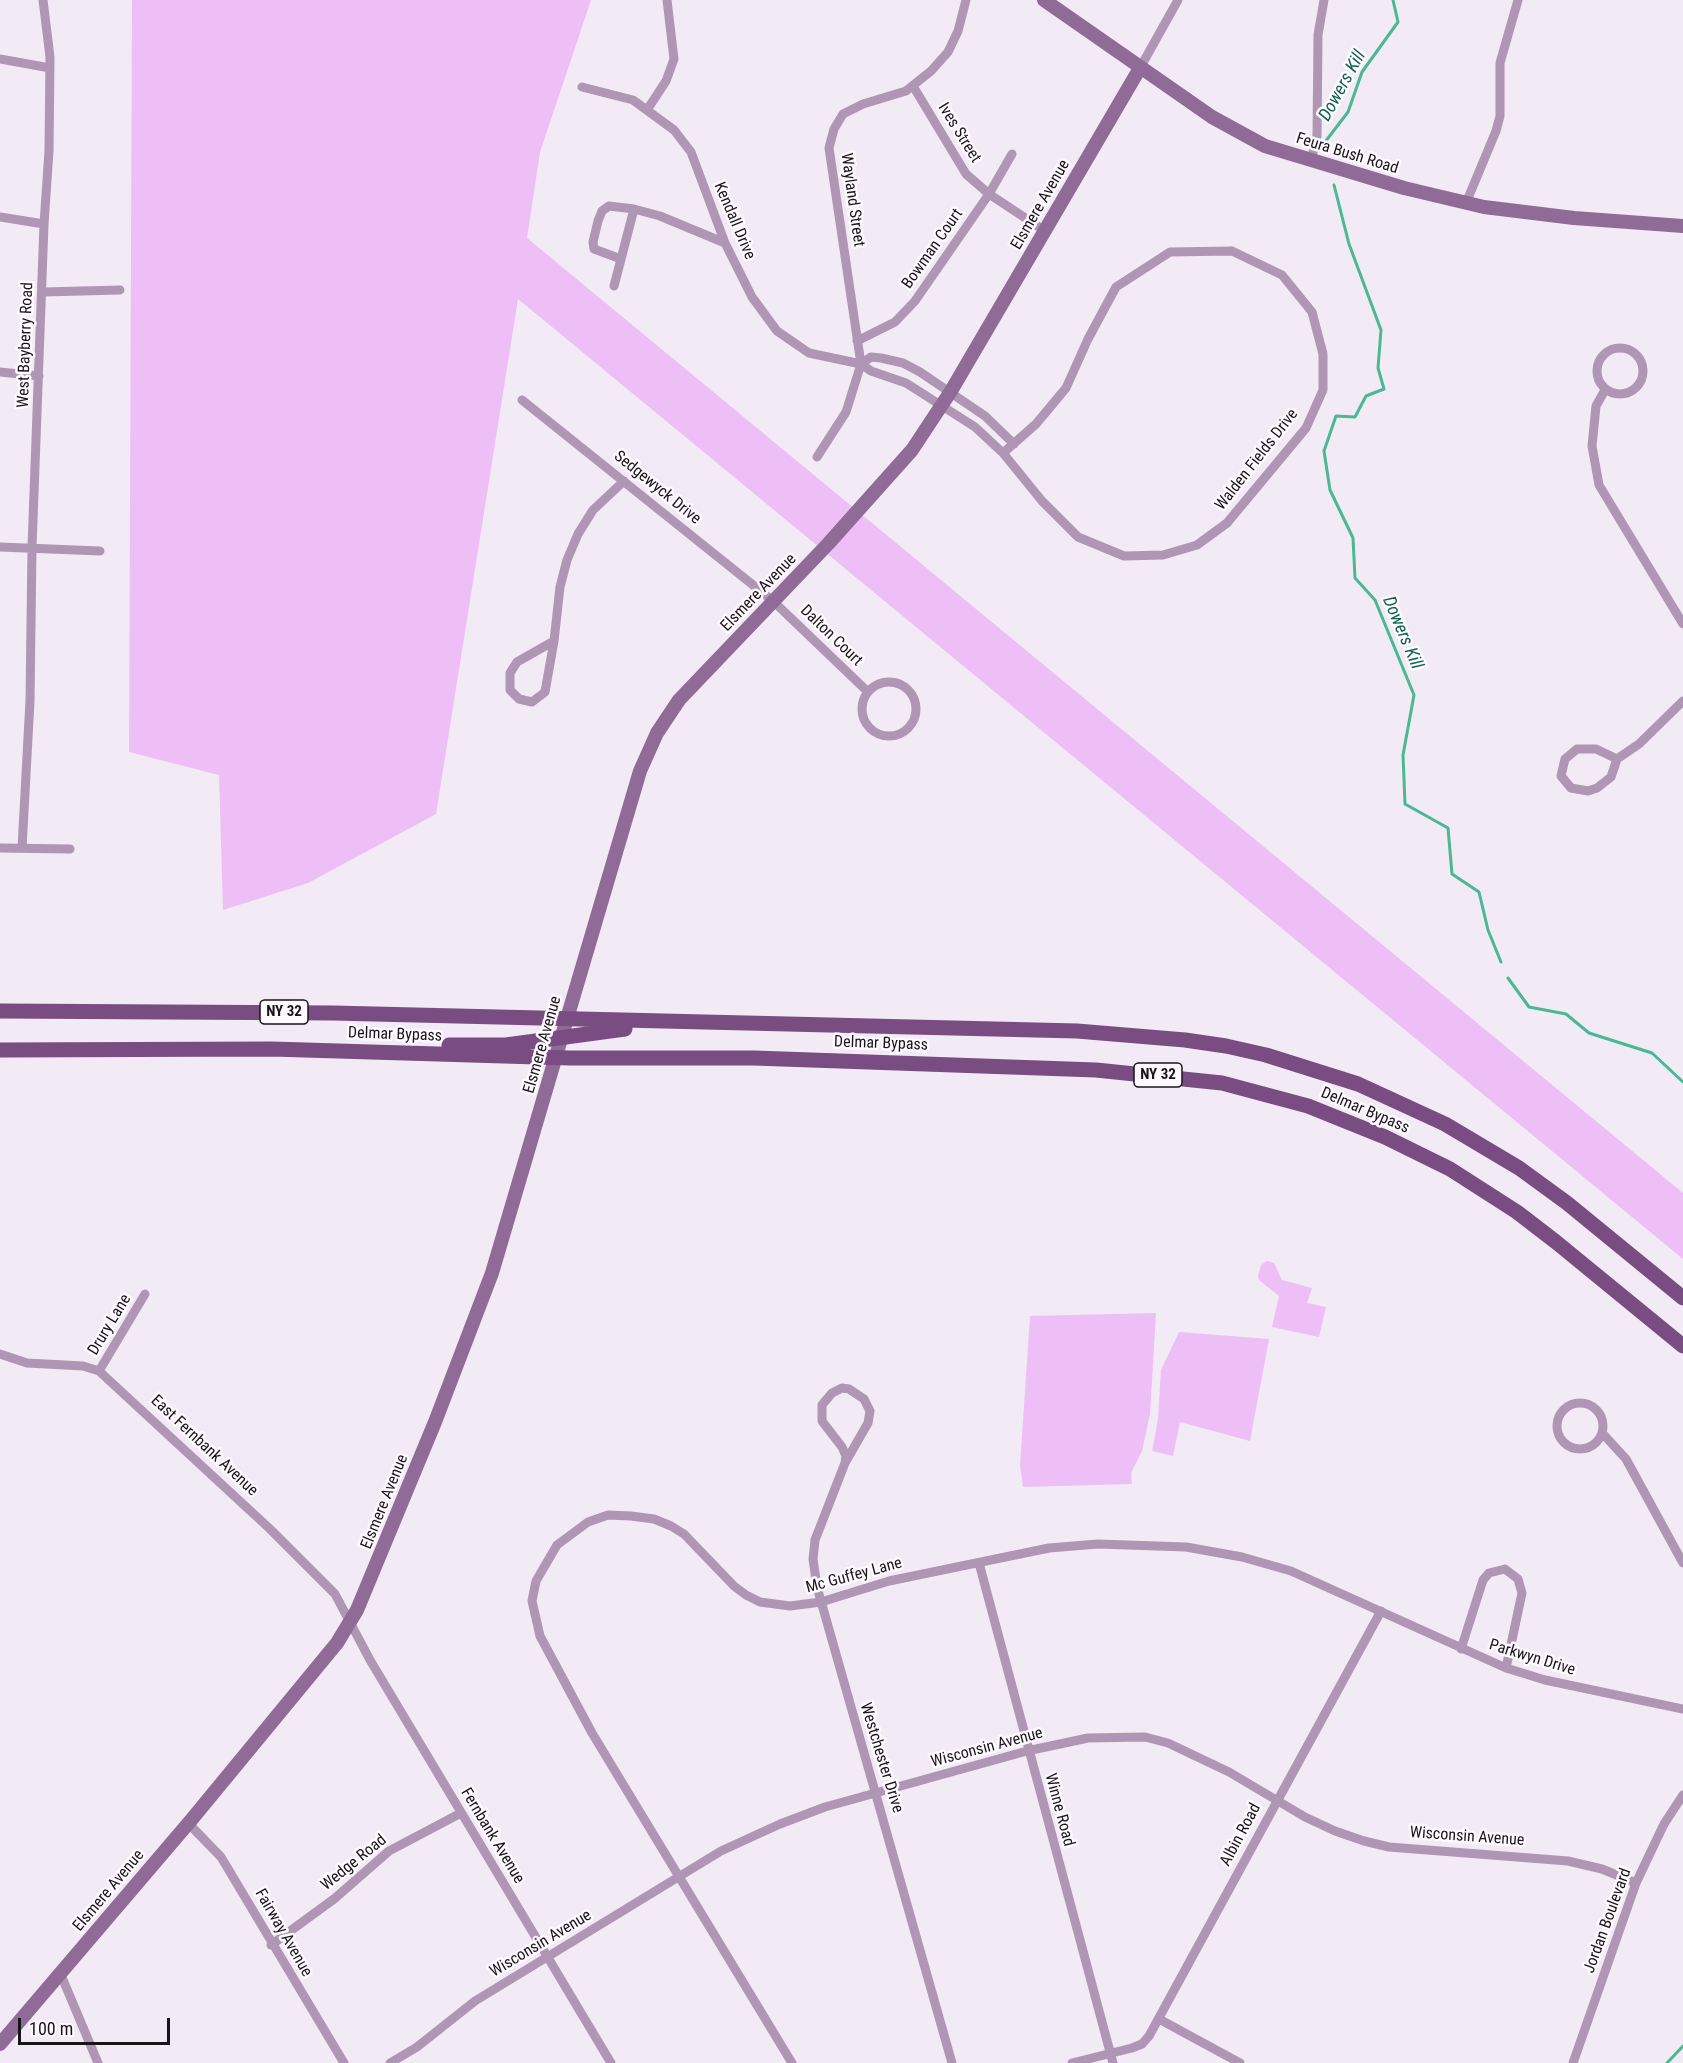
<!DOCTYPE html>
<html>
<head>
<meta charset="utf-8">
<style>
	body { margin:0 }
	#map { position:relative; width:1683px; height:2063px; overflow:hidden; background:#f2eaf4; font-family:"Roboto Condensed",sans-serif }
	canvas { display:block }
	.scale { position:absolute; left:18px; top:2018px; width:152px; height:27px; box-sizing:border-box; border:3px solid #181519; border-top:0; padding-left:8px; font-size:18px; line-height:21px; white-space:nowrap; color:#181519; -webkit-text-stroke:4px #fef8ff; paint-order:stroke }
</style>
</head>
<body>
<div id="map">
<canvas width="1683" height="2063"></canvas>
<div class="scale">100 m</div>
</div>
<script>
const ctx = document.querySelector('canvas').getContext('2d');
ctx.lineJoin = 'round';
function fill(path, color) { ctx.fillStyle = color; ctx.fill(path, 'evenodd'); }
const shape = rows => new Path2D(rows.map(r => 'M' + r).join(''));
function strokePath(path, color, width, dash) { ctx.strokeStyle = color; ctx.lineWidth = width; ctx.lineCap = dash ? 'butt' : 'round'; ctx.setLineDash(dash || []); ctx.stroke(path); }
function label(font, color, halo, rows, align = 'center') {
  ctx.font = font + ' "Roboto Condensed",sans-serif'; ctx.lineWidth = 5; ctx.setLineDash([]); ctx.textBaseline = 'middle'; ctx.strokeStyle = halo; ctx.fillStyle = color; for (const [text, x, y, turn = 0] of rows) {
    ctx.save(); ctx.translate(x, y); ctx.rotate((+turn || 0) * Math.PI / 180); ctx.textAlign = isNaN(turn) ? turn : align; if (halo) ctx.strokeText(text, 0, 0); ctx.fillText(text, 0, 0); ctx.restore();
  }
}
const green = shape([
	[132,0,591,0,540,152,527,238,1683,1193,1683,1259,518,299,436,814,308,883,223,910,219,775,129,752],
	[1267,1261,1274,1263,1282,1280,1312,1288,1307,1303,1326,1307,1319,1337,1272,1327,1279,1296,1259,1280,1258,1276,1261,1265],
	[1156,1313,1150,1414,1142,1451,1131,1473,1132,1484,1023,1487,1020,1465,1030,1316],
	[1179,1332,1269,1339,1250,1441,1180,1422,1173,1456,1152,1451,1158,1419,1161,1370]
]);
const stream = shape([
	[1324,152,1322,146,1348,112,1362,72,1398,22,1393,0],
	[1334,185,1349,244,1381,330,1378,368,1384,389,1366,396,1355,417,1336,416,1324,451,1330,490,1353,538,1355,578,1375,600,1414,695,1403,755,1405,804,1448,828,1452,874,1479,892,1488,930,1501,962],
	[1508,978,1529,1007,1566,1014,1589,1033,1652,1053,1683,1082],
	[1667,2063,1683,2046]
]);
const street = shape([
	[0,59,50,68],
	[1140,68,1178,0],
	[913,86,966,174,989,194,1045,231],
	[582,87,633,100,674,130,691,152,725,243,752,297,777,331,809,353,861,364,871,371,906,383,975,427,1003,453],
	[647,110,666,81,674,59,667,0],
	[1311,161,1317,136,1318,35,1324,0],
	[1466,203,1496,131,1500,116,1500,63,1518,0],
	[0,217,44,224],
	[1232,251,1282,275,1312,312,1323,354,1323,390,1306,428,1227,523,1197,545,1163,555,1124,556,1078,537,1042,501,1003,453,1036,424,1066,388,1088,339,1116,287,1170,252,1232,251],
	[621,259,594,249,593,242,598,221,602,211,609,206,634,209],
	[614,286,634,209,660,216,725,243],
	[43,292,120,290],
	[857,341,895,322,915,301,989,194,1012,154],
	'1597 371a23 23 0 1 1 46 0a23 23 0 1 1-46 0Z',
	[861,364,871,357,881,358,903,363,920,372,985,416,1014,444],
	[0,372,39,376],
	[1605,390,1596,406,1592,446,1599,485,1683,624],
	[522,400,773,601,868,692],
	[817,457,846,412,861,364,829,148,834,129,843,114,863,104,906,91,931,71,948,52,958,31,966,0],
	[0,547,100,551],
	[554,641,517,662,510,673,510,690,519,699,532,702,545,692,554,641,560,587,567,560,578,534,593,510,624,481],
	'862 709a27 27 0 1 1 54 0a27 27 0 1 1-54 0Z',
	[1577,749,1596,749,1617,759,1611,777,1597,788,1588,791,1571,788,1561,776,1565,759,1577,749],
	[1617,759,1639,744,1683,701],
	[0,848,70,849],
	[22,848,30,701,32,547,44,224,49,151,50,57,43,0],
	[0,1354,27,1363,83,1366,99,1371,270,1529,335,1594,370,1660,611,2063],
	[99,1371,145,1294],
	'1557 1426a23 23 0 1 1 46 0a23 23 0 1 1-46 0Z',
	[1604,1435,1626,1459,1683,1563],
	[845,1463,846,1456,842,1447,822,1421,822,1405,832,1393,842,1388,849,1389,864,1399,870,1411,868,1423,845,1463,815,1540,813,1559,817,1587,952,2063],
	[979,1563,1113,2063],
	[1461,1649,1483,1580,1489,1573,1505,1569,1518,1579,1522,1593,1506,1668],
	[189,1824,221,1857,344,2063],
	[271,1945,334,1899,389,1851,461,1813],
	[61,1975,98,2063],
	[1159,2019,1240,2063],
	[390,2063,417,2047,475,2001,721,1851,780,1824,825,1807,1027,1751,1088,1738,1145,1737,1168,1743,1229,1772,1305,1817,1335,1831,1364,1841,1389,1847,1568,1861,1602,1869,1636,1883],
	[792,2063,592,1733,540,1636,532,1601,536,1581,557,1545,588,1522,608,1515,631,1516,654,1519,671,1526,684,1534,734,1586,746,1595,760,1602,790,1606,821,1602,889,1581,1049,1548,1098,1544,1186,1547,1242,1557,1291,1571,1506,1668,1545,1680,1683,1709],
	[1072,2063,1132,2048,1142,2044,1149,2036,1381,1611],
	[1573,2063,1636,1883,1664,1824,1683,1795]
]);
const secondary = shape([
	[1044,0,1212,117,1265,146,1404,188,1484,207,1574,218,1683,226],
	[0,2044,192,1819,337,1643,357,1610,435,1422,492,1273,640,771,657,733,679,700,828,544,912,450,951,391,1140,68]
]);
const primary = shape([
	[0,1011,333,1013,1077,1031,1185,1040,1226,1046,1266,1055,1358,1084,1445,1124,1519,1168,1567,1203,1683,1298],
	[449,1045,506,1045,625,1029],
	[0,1050,272,1049,570,1058,754,1058,1096,1070,1222,1083,1308,1106,1385,1137,1450,1169,1517,1212,1556,1242,1683,1346]
]);
const shields = [
	[284,1012,48],
	[1158,1075,48]
];
const shieldNames = [
	["NY 32",284,1012],
	["NY 32",1158,1075]
];
const streetNames = [
	["Ives Street",959,133,58],
	["Feura Bush Road",1347,154,17],
	["Wayland Street",852,200,82],
	["Elsmere Avenue",1041,205,-60],
	["Kendall Drive",734,221,67],
	["Bowman Court",933,249,-55],
	["West Bayberry Road",26,345,-88],
	["Walden Fields Drive",1257,460,-52],
	["Sedgewyck Drive",657,488,39],
	["Elsmere Avenue",759,593,-46],
	["Dalton Court",831,636,44],
	["Delmar Bypass",395,1035,2],
	["Delmar Bypass",881,1044,2],
	["Elsmere Avenue",543,1045,-74],
	["Delmar Bypass",1365,1111,23],
	["Drury Lane",110,1325,-59],
	["East Fernbank Avenue",204,1446,43],
	["Elsmere Avenue",385,1502,-68],
	["Mc Guffey Lane",854,1576,-15],
	["Parkwyn Drive",1532,1658,17],
	["Wisconsin Avenue",987,1748,-15],
	["Westchester Drive",881,1758,73],
	["Winne Road",1059,1810,75],
	["Albin Road",1241,1835,-62],
	["Fernbank Avenue",492,1836,59],
	["Wisconsin Avenue",1467,1837,4],
	["Wedge Road",354,1863,-39],
	["Elsmere Avenue",109,1891,-50],
	["Jordan Boulevard",1608,1921,-70],
	["Fairway Avenue",283,1933,60],
	["Wisconsin Avenue",541,1944,-31]
];
const waterNames = [
	["Dowers Kill",1343,86,-61],
	["Dowers Kill",1402,633,67]
];
fill(green, '#edbff6');
strokePath(stream, '#4ab893', 3);
strokePath(street, '#af96b4', 9);
strokePath(secondary, '#906b97', 14);
strokePath(primary, '#794c82', 15);
for (const [x, y, w] of shields) { const box = new Path2D(); box.roundRect(x - w / 2, y - 12, w, 24, 4.5); ctx.fillStyle = '#fef8ff'; ctx.fill(box); strokePath(box, '#181519', 1.5); }
label('bold 15px', '#181519', null, shieldNames);
label('16px', '#181519', '#fef8ff', streetNames);
label('italic 18px', '#0e654c', '#fef8ff', waterNames);
</script>
</body>
</html>
